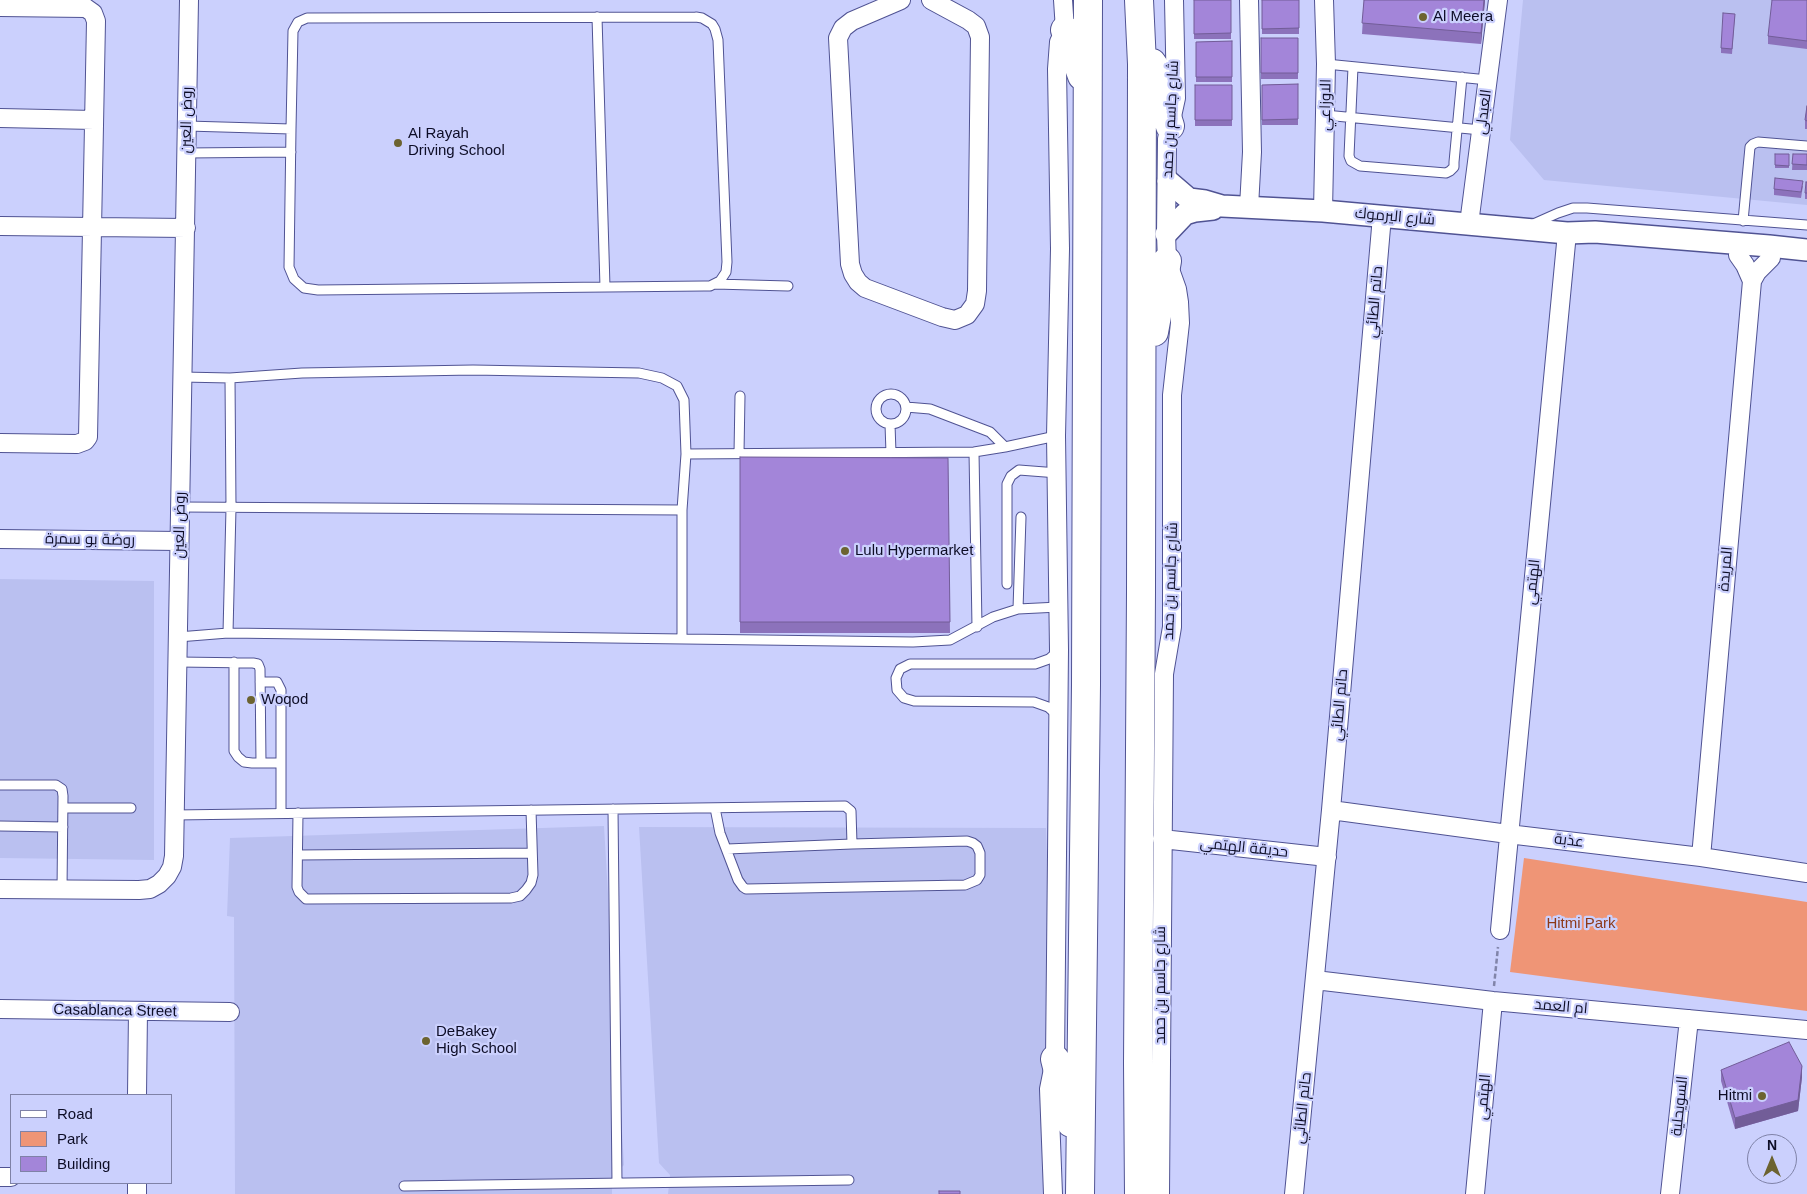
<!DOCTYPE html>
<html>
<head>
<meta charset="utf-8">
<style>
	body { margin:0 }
	#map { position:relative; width:1807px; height:1194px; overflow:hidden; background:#cbd0fd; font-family:Helvetica,sans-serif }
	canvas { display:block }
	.legend { position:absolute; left:10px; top:1094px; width:162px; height:90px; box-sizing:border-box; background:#cbd0fd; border:1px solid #7f82a7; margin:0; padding:6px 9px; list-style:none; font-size:15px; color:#0d0d26 }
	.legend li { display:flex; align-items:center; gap:10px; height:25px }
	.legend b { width:25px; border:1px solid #7f82a7 }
	.north { position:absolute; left:1747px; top:1134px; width:50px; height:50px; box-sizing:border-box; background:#cbd0fd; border:1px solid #7f82a7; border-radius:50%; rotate:0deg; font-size:14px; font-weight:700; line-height:20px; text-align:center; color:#0d0d26 }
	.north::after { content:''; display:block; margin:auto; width:18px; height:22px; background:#6c6330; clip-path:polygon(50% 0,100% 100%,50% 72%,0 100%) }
</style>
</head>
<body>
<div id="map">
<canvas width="1807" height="1194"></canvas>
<ul class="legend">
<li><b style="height:6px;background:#fff"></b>Road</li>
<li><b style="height:14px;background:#ef9576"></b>Park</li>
<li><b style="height:14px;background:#a385d9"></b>Building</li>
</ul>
<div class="north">N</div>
</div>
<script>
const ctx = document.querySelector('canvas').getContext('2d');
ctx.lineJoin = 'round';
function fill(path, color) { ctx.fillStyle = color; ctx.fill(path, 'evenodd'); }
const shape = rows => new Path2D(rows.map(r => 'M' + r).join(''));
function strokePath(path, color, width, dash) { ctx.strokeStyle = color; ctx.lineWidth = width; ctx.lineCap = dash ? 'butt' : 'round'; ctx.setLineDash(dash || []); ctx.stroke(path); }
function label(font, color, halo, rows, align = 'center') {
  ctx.font = font + ' Helvetica,Cairo,sans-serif'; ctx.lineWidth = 4.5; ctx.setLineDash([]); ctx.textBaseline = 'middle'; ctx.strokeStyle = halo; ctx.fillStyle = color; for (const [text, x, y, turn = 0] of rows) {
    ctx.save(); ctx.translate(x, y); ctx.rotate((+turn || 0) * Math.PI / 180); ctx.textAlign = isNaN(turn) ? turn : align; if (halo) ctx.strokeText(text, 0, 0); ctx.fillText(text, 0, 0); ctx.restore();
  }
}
const built = shape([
	[1523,0,1807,0,1807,205,1544,180,1510,140],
	[0,579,154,581,154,860,0,858],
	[604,826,624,1165,612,1177,612,1194,235,1194,234,917,227,916,230,838],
	[639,827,1046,828,1059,1194,668,1194,670,1175,659,1163]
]);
const green = shape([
	[1524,858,1807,902,1807,1011,1510,972]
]);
const path = shape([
	[1494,986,1498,947]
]);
const service = shape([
	[597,17,605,287],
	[696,17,702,18,712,24,715,29,718,40,727,262,726,272,720,281,710,286,704,286,318,290,304,288,294,279,289,267,291,129,293,31,298,22,307,18,696,17],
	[1326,64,1488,80],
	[1353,67,1349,156,1351,161,1360,166,1446,173,1450,171,1454,167,1454,162,1462,77],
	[1325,115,1481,130],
	[187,126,291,129],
	[187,153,291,152],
	[1743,221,1750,147,1753,144,1758,142,1807,146],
	[1531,225,1558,213,1573,208,1587,208,1807,225],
	[715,284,788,286],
	[182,377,230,378],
	'876 409a15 15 0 1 1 30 0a15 15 0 1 1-30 0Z',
	[906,407,930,409,990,432,1005,447],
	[890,424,891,453],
	[1056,436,1005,447,974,452,686,454,684,400,677,386,662,378,639,373,473,370,302,373,230,378,231,508,228,633,913,642,950,640,993,617,1018,609,1059,607],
	[974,452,977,627],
	[739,453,740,396],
	[180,507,682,510,682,639],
	[682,510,686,454],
	[1007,584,1007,484,1011,476,1019,470,1058,473],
	[1018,609,1021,517],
	[178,637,228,633],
	[178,662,253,663,258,664,260,669,261,763],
	[234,662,234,751,238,757,244,762,252,763,281,763],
	[260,682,277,682,281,690,281,813],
	[1058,716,1048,707,1034,702,914,701,904,698,897,690,896,678,900,669,910,664,1035,664,1049,659,1058,651],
	[0,785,56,785,62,789,63,796,62,890],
	[63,808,131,808],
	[715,808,720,833,738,880,743,887,746,889,965,885,977,880,980,875,980,853,977,846,973,843,967,841,852,844,727,849],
	[613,809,617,1183],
	[298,813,297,887,299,892,306,899,511,898,520,896,526,890,531,883,533,875,531,810],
	[174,815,845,806,851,811,852,844],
	[0,826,63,827],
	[298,855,532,853],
	[404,1186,849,1180]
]);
const minor = shape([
	[901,0,852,21,843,28,838,38,850,264,853,274,858,282,865,288,942,317,955,320,967,315,975,304,977,291,980,37,976,26,968,20,931,0],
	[1249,0,1252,152,1249,207],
	[0,7,86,8,93,13,96,21,88,437,85,441,77,444,0,443],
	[0,118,94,120],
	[1323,211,1326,64,1324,0],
	[1469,224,1498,0],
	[0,226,186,228],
	[1738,255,1745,265,1752,281],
	[0,539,179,541],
	[1331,810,1508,834,1701,857,1807,873],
	[1162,839,1327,857],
	[1701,857,1752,281,1757,272,1771,258],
	[0,889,139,890,150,889,159,884,167,876,172,867,174,856,189,0],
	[1500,930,1567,233],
	[1315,980,1493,1001,1807,1030],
	[0,1009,230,1012],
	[137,1095,138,1011],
	[0,1177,11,1177],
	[137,1194,137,1183],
	[1053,1194,1049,1089,1055,1059,1059,650,1056,436,1060,249,1057,69,1059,42,1065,30,1063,0],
	[1160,1194,1164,674,1172,627,1172,395,1180,323,1179,302,1177,289,1167,261,1166,234,1167,139,1176,98,1174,0],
	[1294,1194,1331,810,1382,216],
	[1475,1194,1493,1001],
	[1670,1194,1689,1019]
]);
const tertiary = shape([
	[1168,181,1189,199,1205,201,1222,206,1323,211,1567,233,1595,232,1769,246,1807,250],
	[1166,234,1185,214,1195,211,1213,209]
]);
const primary = shape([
	[1065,30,1082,76],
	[1152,63,1158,72,1161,98,1170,126],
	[1154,332,1167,261],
	[1055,1059,1071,1123],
	[1080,1194,1086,685,1088,0],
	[1139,1194,1138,1063,1141,592,1142,64,1139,0]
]);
const wall = shape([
	[1194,0,1231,0,1231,39,1194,39],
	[1262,0,1299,0,1299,34,1262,34],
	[1364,0,1485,0,1481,44,1362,34],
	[1807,0,1807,49,1768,44,1768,36],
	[1735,14,1732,54,1721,53,1721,48],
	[1261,38,1298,38,1298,79,1261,79],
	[1232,41,1232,82,1196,82,1196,42],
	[1298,84,1298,125,1262,125,1262,85],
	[1195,85,1232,85,1232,126,1195,126],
	[1807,106,1807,129,1805,129,1805,120],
	[1775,154,1789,154,1789,168,1775,168],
	[1793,154,1807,154,1807,170,1792,170],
	[1807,182,1807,199,1805,199,1805,193],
	[1803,186,1801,198,1774,195,1774,189],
	[740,457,948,458,950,633,740,633],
	[1721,1070,1802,1077,1798,1111,1735,1129,1721,1081]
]);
const shadedWall = shape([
	[1484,0,1485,0,1481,44,1481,33],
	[1802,1066,1802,1077,1798,1111,1735,1129,1735,1118]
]);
const building = shape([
	[1194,0,1231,0,1231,33,1194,34,1194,0],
	[1262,0,1299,0,1299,28,1262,29,1262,0],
	[1364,0,1484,0,1481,33,1362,23,1364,0],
	[1772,0,1807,0,1807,41,1768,36,1772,0],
	[1723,13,1735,14,1732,49,1721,48,1723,13],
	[1261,38,1298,38,1298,73,1261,73,1261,38],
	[1232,41,1232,77,1196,77,1196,42,1232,41],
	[1298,84,1298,119,1262,120,1262,85,1298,84],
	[1195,85,1232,85,1232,120,1195,120,1195,85],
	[1807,106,1807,121,1805,120,1807,106],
	[1775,154,1789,154,1789,166,1775,165,1775,154],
	[1793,154,1807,154,1807,165,1792,164,1793,154],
	[1775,178,1803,181,1801,192,1774,189,1775,178],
	[1806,182,1807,182,1807,193,1805,193,1806,182],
	[740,457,948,458,950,622,740,622,740,457],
	[1789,1042,1802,1066,1798,1100,1735,1118,1721,1070,1789,1042],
	[939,1191,960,1191,960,1194,939,1194,939,1191]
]);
const markers = [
	[1423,17,5,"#6c6330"],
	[398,143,5,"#6c6330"],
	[845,551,5,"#6c6330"],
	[251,700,5,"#6c6330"],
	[426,1041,5,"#6c6330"],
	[1762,1096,5,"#6c6330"]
];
const poiNames = [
	["Al Meera",1433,17],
	["Al Rayah",408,134],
	["Driving School",408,151],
	["Lulu Hypermarket",855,551],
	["Woqod",261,700],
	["DeBakey",436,1032],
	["High School",436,1049],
	["Hitmi",1752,1096,"right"]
];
const streetNames = [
	["الاوزاعي",1326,105,-89],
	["العبدلي",1484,112,-83],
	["شارع جاسم بن حمد",1171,119,-87],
	["روض العين",187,120,-89],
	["شارع اليرموك",1395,217,5],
	["حاتم الطائي",1375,302,-85],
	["روض العين",180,525,-89],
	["روضة بو سمرة",90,540,1],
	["المريدة",1726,569,-85],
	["شارع جاسم بن حمد",1171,581,-88],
	["الهتمي",1533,582,-84],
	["حاتم الطائي",1340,705,-85],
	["عذبة",1569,841,7],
	["حديقة الهتمي",1244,848,6],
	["شارع جاسم بن حمد",1161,985,-90],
	["ام العمد",1561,1007,5],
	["Casablanca Street",115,1011,1],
	["الهتمي",1484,1097,-85],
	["السويحلية",1680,1106,-84],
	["حاتم الطائي",1303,1108,-84]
];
const parkNames = [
	["Hitmi Park",1581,924]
];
fill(built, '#bac0f0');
fill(green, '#ef9576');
strokePath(service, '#505393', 11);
strokePath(minor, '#505393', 20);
strokePath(tertiary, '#505393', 24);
strokePath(primary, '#505393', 30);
strokePath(path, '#8184a9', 2.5, [5, 2.5]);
strokePath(service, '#fff', 9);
strokePath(minor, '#fff', 18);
strokePath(tertiary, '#fff', 21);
strokePath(primary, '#fff', 28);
fill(wall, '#8c72bb');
fill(shadedWall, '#725d98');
fill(building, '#a385d9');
strokePath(building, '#725d98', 1);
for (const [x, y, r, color] of markers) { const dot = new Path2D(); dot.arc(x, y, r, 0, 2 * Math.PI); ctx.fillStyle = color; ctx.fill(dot); strokePath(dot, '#cbd0fd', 2); }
label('15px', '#0d0d26', '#cbd0fd', poiNames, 'left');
label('15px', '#0d0d26', '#cbd0fd', streetNames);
label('15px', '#8d3918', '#cbd0fd', parkNames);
</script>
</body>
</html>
